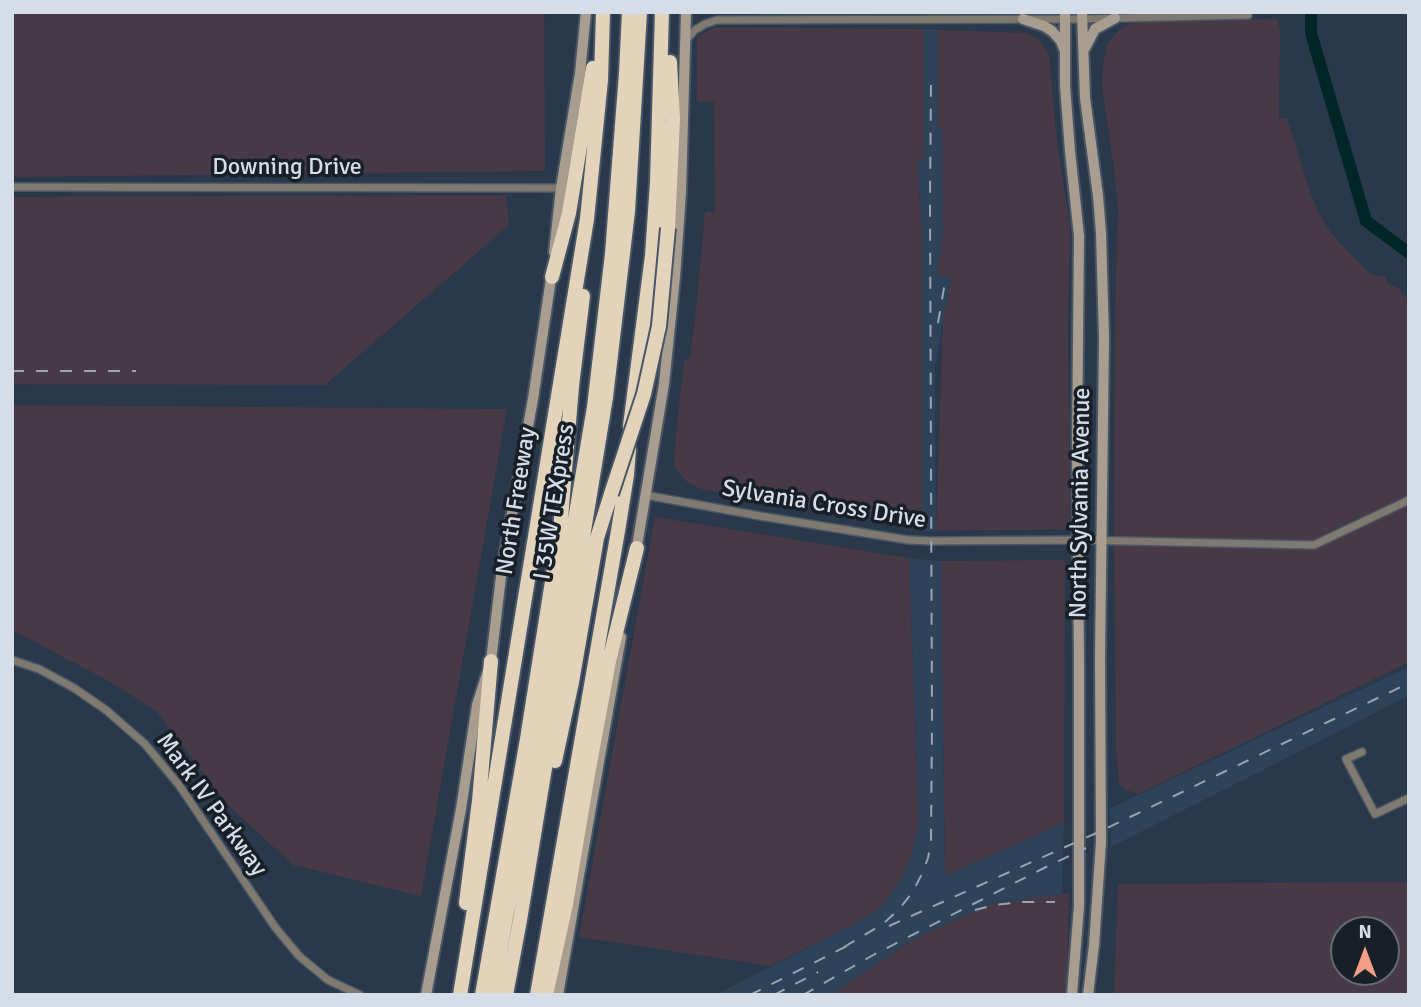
<!DOCTYPE html>
<html>
<head>
<meta charset="utf-8">
<style>
	body { margin:0 }
	#map { position:relative; width:1421px; height:1007px; overflow:hidden; background:#29384a; font-family:Signika,sans-serif }
	canvas { display:block }
	.frame { position:absolute; inset:0; border:14px solid #d4dde8; pointer-events:none }
	.north { position:absolute; left:1330px; top:916px; width:70px; height:70px; box-sizing:border-box; background:#181f27; border:2px solid #636b74; border-radius:50%; rotate:0deg; font-size:19px; font-weight:700; line-height:28px; text-align:center; color:#d4dde8 }
	.north::after { content:''; display:block; margin:auto; width:24px; height:32px; background:#f49e87; clip-path:polygon(50% 0,100% 100%,50% 72%,0 100%) }
</style>
</head>
<body>
<div id="map">
<canvas width="1421" height="1007"></canvas>
<div class="frame"></div>
<div class="north">N</div>
</div>
<script>
const ctx = document.querySelector('canvas').getContext('2d');
ctx.lineJoin = 'round';
function fill(path, color) { ctx.fillStyle = color; ctx.fill(path, 'evenodd'); }
const shape = rows => new Path2D(rows.map(r => 'M' + r).join(''));
function strokePath(path, color, width, dash) { ctx.strokeStyle = color; ctx.lineWidth = width; ctx.lineCap = dash ? 'butt' : 'round'; ctx.setLineDash(dash || []); ctx.stroke(path); }
function label(font, color, halo, rows, align = 'center') {
  ctx.font = font + ' Signika,sans-serif'; ctx.lineWidth = 7; ctx.setLineDash([]); ctx.textBaseline = 'middle'; ctx.strokeStyle = halo; ctx.fillStyle = color; for (const [text, x, y, turn = 0] of rows) {
    ctx.save(); ctx.translate(x, y); ctx.rotate((+turn || 0) * Math.PI / 180); ctx.textAlign = isNaN(turn) ? turn : align; if (halo) ctx.strokeText(text, 0, 0); ctx.fillText(text, 0, 0); ctx.restore();
  }
}
const industrial = shape([
	[12,12,544,12,545,171,12,177],
	[1277,19,1280,30,1279,118,1287,118,1310,192,1319,213,1331,233,1353,257,1369,273,1376,276,1385,276,1387,283,1398,288,1409,301,1409,662,1139,794,1126,790,1119,784,1116,749,1114,516,1115,317,1118,208,1113,161,1102,87,1103,63,1108,44,1119,30,1135,21],
	[716,27,924,29,924,159,918,159,920,208,922,220,922,526,704,490,688,483,674,466,676,434,684,361,690,357,695,321,705,212,715,212,714,102,697,101,697,36],
	[938,30,1027,33,1038,39,1049,54,1057,142,1070,226,1068,326,1070,529,936,531,943,322,951,278,937,275,943,232,942,129,938,128],
	[506,195,509,225,325,385,12,384,12,197],
	[12,405,507,409,421,896,293,865,227,804,156,711,107,680,12,630],
	[655,517,909,558,919,822,913,850,902,878,881,907,858,922,770,966,579,937],
	[1065,560,1064,823,945,876,941,561],
	[1409,882,1409,995,1114,995,1118,884],
	[1344,930,1386,930,1386,972,1344,972],
	[1069,893,1067,995,831,995,912,940,990,904]
]);
const built = shape([
	[924,29,938,30,938,128,942,128,943,233,937,274,951,277,935,368,936,531,922,531,922,220,920,208,918,159,924,158],
	[909,558,941,561,945,876,1064,823,1062,894,990,904,912,940,831,995,715,995,858,922,881,907,902,878,913,850,919,822],
	[1409,667,1409,696,1111,847,1110,808]
]);
const green = shape([
	[755,12,990,12,958,15,763,15]
]);
const river = shape([
	[1311,12,1311,33,1366,221,1409,253]
]);
const street = shape([
	[686,40,695,30,705,24,717,20,1082,19,1248,15],
	[12,187,561,188],
	[645,495,760,516,908,540,931,541,1077,540,1314,545,1409,500],
	[12,660,39,669,74,688,106,710,145,744,179,785,275,927,299,956,328,980,360,995],
	[1362,752,1346,759,1375,814,1409,798]
]);
const secondary = shape([
	[1065,12,1065,86,1070,151,1079,236,1077,449,1079,662,1079,906,1072,995],
	[1082,12,1085,98,1098,196,1101,233,1104,338,1100,658,1101,842,1094,945,1088,995],
	[1023,19,1044,26,1052,31,1061,41,1064,49],
	[1085,48,1095,29,1115,18],
	[554,252,561,188,580,73,586,12],
	[636,552,664,384,675,277,681,193,686,12],
	[426,995,461,809,477,705,491,661,502,568,533,399,552,272],
	[558,995,621,637]
]);
const highway = shape([
	[668,228,673,119,670,62],
	[552,277,569,213,593,68],
	[630,426,652,256,657,182,662,12],
	[555,761,572,682,597,538,611,494],
	[466,903,479,801,491,661],
	[460,995,587,219,601,80,603,12],
	[482,995,527,739,560,531,572,386,583,296],
	[492,995,535,756,594,407,612,254,626,73,629,12],
	[506,995,520,920,606,397,628,211,640,12],
	[537,995,618,531,627,475,629,449],
	[546,995,566,904,588,774,609,661,637,548]
]);
const rail = shape([
	[938,323,946,276],
	[12,371,136,371],
	[975,910,994,905,1021,902,1055,902],
	[889,926,1101,831,1409,683],
	[844,947,883,924,900,908,912,893,922,874,928,858,931,842,932,723,930,201,931,85],
	[750,995,851,944],
	[774,995,818,972],
	[803,995,875,954,1044,868,1086,848]
]);
const highwayBridge = shape([
	[611,494,644,394,659,326,668,228]
]);
const streetNames = [
	["Downing Drive",287,168],
	["North Freeway",517,501,-81],
	["I 35W TEXpress",555,502,-81],
	["North Sylvania Avenue",1081,503,-89],
	["Sylvania Cross Drive",824,505,9],
	["Mark IV Parkway",211,805,54]
];
fill(industrial, '#483947');
fill(built, '#2e4259');
fill(green, '#245037');
strokePath(river, '#012628', 12);
strokePath(street, '#485666', 10);
strokePath(secondary, '#485666', 14);
strokePath(highway, '#485666', 18);
strokePath(street, '#7f796f', 7);
strokePath(secondary, '#a89d8e', 10);
strokePath(highway, '#e3d3bb', 14);
strokePath(rail, '#99a4b1', 2, [12, 12]);
strokePath(highwayBridge, '#485666', 18, []);
strokePath(highwayBridge, '#e3d3bb', 14);
label('24px', '#d4dde8', '#181f27', streetNames);
</script>
</body>
</html>
